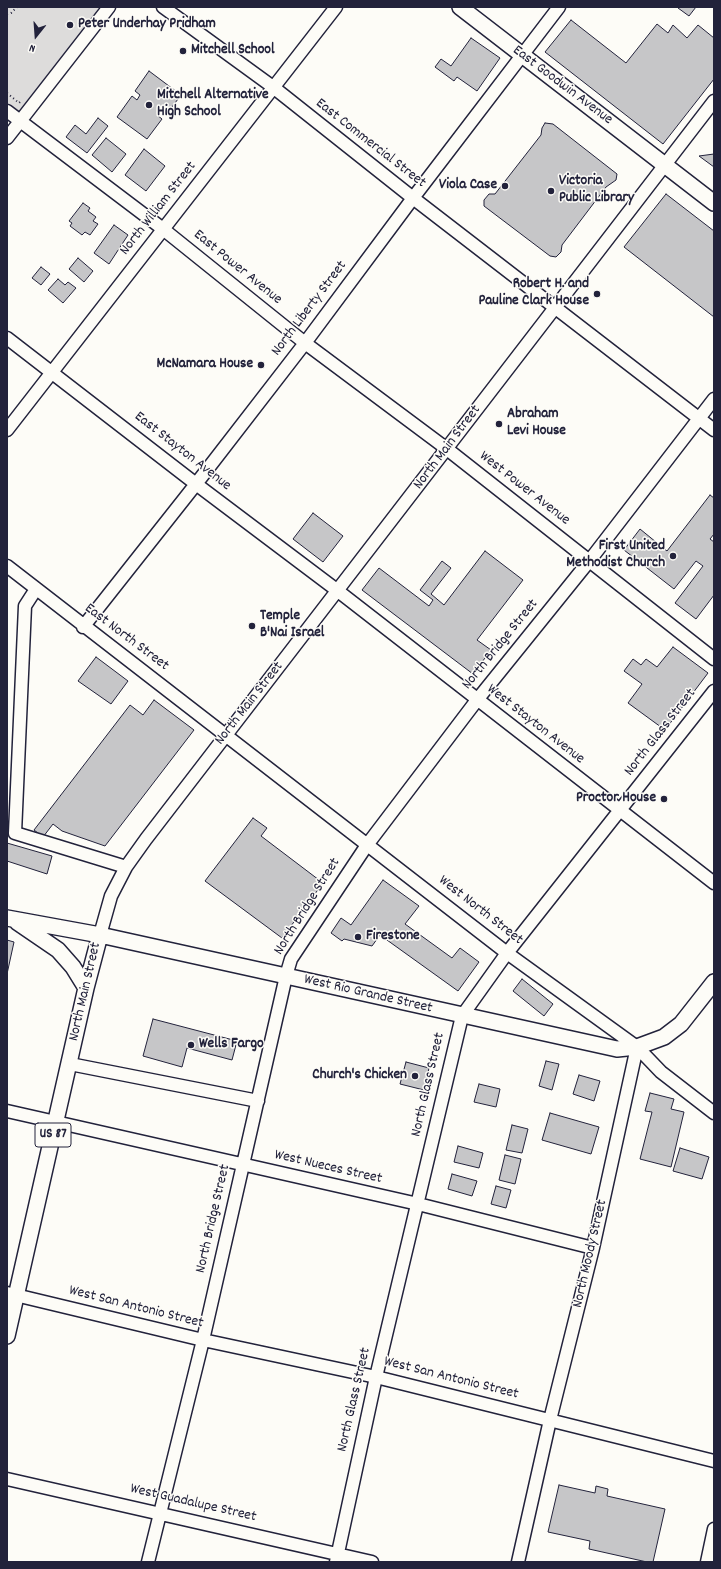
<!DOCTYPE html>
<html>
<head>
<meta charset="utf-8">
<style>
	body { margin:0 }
	#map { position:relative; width:721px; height:1569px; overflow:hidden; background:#fdfcf7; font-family:Dekko,sans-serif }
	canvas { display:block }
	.frame { position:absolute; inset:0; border:8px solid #22223b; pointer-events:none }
	.north { position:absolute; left:16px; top:16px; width:40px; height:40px; -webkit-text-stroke:3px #fdfcf7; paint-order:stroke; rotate:197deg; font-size:11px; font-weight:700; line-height:16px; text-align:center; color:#22223b }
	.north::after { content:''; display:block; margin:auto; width:14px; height:18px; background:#22223b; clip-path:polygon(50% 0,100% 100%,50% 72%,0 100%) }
</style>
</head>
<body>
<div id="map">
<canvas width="721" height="1569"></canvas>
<div class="frame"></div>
<div class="north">N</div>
</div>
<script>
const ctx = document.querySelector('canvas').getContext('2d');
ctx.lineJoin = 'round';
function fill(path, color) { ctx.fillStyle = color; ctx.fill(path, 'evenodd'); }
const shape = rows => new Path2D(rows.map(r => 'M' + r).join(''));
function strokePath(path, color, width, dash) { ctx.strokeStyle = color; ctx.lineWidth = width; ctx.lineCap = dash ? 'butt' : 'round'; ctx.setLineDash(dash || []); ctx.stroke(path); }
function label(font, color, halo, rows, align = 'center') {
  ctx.font = font + ' Dekko,sans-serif'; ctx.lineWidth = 3; ctx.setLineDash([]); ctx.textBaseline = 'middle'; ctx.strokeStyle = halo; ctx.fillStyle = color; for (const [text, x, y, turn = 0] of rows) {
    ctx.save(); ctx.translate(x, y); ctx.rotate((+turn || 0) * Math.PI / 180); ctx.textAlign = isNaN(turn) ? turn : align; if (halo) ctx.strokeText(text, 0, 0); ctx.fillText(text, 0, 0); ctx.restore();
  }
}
const green = shape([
	[7,7,106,7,19,118,7,108]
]);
const building = shape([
	[679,7,696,7,689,16,678,8,679,7],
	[571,20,626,63,657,24,668,33,673,25,687,38,698,25,714,38,714,79,663,144,545,52,571,20],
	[471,38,500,58,477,91,457,77,454,81,435,67,441,59,451,66,471,38],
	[149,71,181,95,166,115,160,111,157,115,162,119,147,139,117,117,132,96,137,100,140,95,135,91,149,71],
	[98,118,108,126,87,153,66,137,75,125,86,134,98,118],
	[545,123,553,124,617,174,616,180,606,187,562,245,561,252,556,257,550,256,484,206,484,200,489,194,495,194,541,135,542,128,545,123],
	[106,138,126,154,112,172,92,155,106,138],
	[144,149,165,166,146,191,125,175,144,149],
	[714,154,714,167,699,156,714,154],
	[666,194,714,231,714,317,624,247,666,194],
	[83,203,90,208,88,211,96,217,93,221,98,224,90,235,85,232,82,235,70,226,72,223,69,221,83,203],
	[114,225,128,235,109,264,94,253,114,225],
	[78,258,93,271,84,282,69,269,78,258],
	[41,267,50,274,41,285,32,278,41,267],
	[58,279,65,285,68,282,76,288,63,303,48,290,58,279],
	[710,495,714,498,714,534,710,539,714,542,714,595,696,619,675,603,703,566,696,561,674,589,624,550,640,529,667,551,710,495],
	[313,513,343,536,323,562,293,539,313,513],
	[485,551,523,580,477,640,491,650,473,674,362,590,379,568,429,606,433,600,420,590,442,561,451,568,431,594,444,605,485,551],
	[673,647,708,673,665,730,628,703,642,684,624,671,633,659,641,665,646,659,657,667,673,647],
	[96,657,128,681,111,704,78,681,96,657],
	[154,700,194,730,105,846,62,831,53,824,43,837,34,830,130,705,143,715,154,700],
	[253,818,267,828,261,836,323,883,282,938,205,881,253,818],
	[7,843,52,856,47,874,7,861,7,843],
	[383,880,419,906,405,924,452,958,460,948,479,962,458,991,380,935,372,946,344,939,342,941,331,933,341,918,351,925,383,880],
	[7,940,14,942,7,974,7,940],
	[522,979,553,1004,544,1016,513,991,522,979],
	[153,1019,237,1041,232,1060,187,1048,182,1067,143,1056,153,1019],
	[546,1061,559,1064,552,1090,539,1086,546,1061],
	[406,1062,429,1068,424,1090,400,1084,406,1062],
	[579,1075,600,1081,594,1101,573,1094,579,1075],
	[479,1084,500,1089,496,1107,474,1102,479,1084],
	[650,1093,674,1099,671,1109,684,1112,671,1167,640,1159,652,1112,645,1111,650,1093],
	[550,1113,599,1127,591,1154,542,1140,550,1113],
	[512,1125,528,1129,522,1153,506,1150,512,1125],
	[458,1146,483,1153,479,1168,454,1162,458,1146],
	[680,1148,709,1157,702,1179,673,1171,680,1148],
	[505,1155,521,1159,515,1184,499,1180,505,1155],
	[452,1174,477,1181,472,1196,448,1189,452,1174],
	[496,1186,511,1190,506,1208,491,1204,496,1186],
	[559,1485,595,1493,596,1486,608,1489,607,1496,665,1509,653,1562,647,1562,589,1549,590,1541,548,1532,559,1485]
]);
const path = shape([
	[7,14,11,13,17,7],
	[7,93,19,103,20,102]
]);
const minor = shape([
	[163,7,273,87,413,198,714,430],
	[7,111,163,229,305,343,447,449,714,659],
	[7,138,109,7],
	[7,338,196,484,338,591,714,883],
	[7,430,336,7],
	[7,566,507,953,637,1047,661,1072,714,1113],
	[36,589,25,606,15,833,126,867],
	[83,627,196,484,305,343,413,198,559,7],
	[100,935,111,896,126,867,146,839,714,101],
	[70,1064,258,1101],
	[7,1111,418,1204,593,1248],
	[7,1293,203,1340,376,1377,714,1461],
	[7,1479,372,1562],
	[148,1562,203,1340,286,976,291,959,367,845,477,700,590,560,714,399],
	[336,1562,376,1377,462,1016,507,953,714,691],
	[518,1562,550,1420,593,1248,637,1047],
	[707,1562,714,1529]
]);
const major = shape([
	[460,7,714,203],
	[7,918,100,935,617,1049,637,1047,664,1037,681,1024,714,982],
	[17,922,58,950,73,967,86,988],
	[7,1336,86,988,100,935]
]);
const markers = [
	[70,25,4,"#22223b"],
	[183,51,4,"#22223b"],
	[149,105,4,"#22223b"],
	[505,186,4,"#22223b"],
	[551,191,4,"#22223b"],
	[597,294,4,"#22223b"],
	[261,365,4,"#22223b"],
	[499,424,4,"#22223b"],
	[673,556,4,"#22223b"],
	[252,626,4,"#22223b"],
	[664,799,4,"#22223b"],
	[358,937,4,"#22223b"],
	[191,1045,4,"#22223b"],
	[415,1076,4,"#22223b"]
];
const shields = [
	[53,1135,36]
];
const shieldNames = [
	["US 87",53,1135]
];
const poiNames = [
	["Peter Underhay Pridham",78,25],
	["Mitchell School",191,51],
	["Mitchell Alternative",157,96],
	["High School",157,113],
	["Victoria",559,182],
	["Public Library",559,199],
	["Viola Case",497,186,"right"],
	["Robert H. and",589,285,"right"],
	["Pauline Clark House",589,302,"right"],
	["McNamara House",253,365,"right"],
	["Abraham",507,415],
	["Levi House",507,432],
	["First United",665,547,"right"],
	["Methodist Church",665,564,"right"],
	["Temple",260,617],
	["B'Nai Israel",260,634],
	["Proctor House",656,799,"right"],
	["Firestone",366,937],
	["Wells Fargo",199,1045],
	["Church's Chicken",407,1076,"right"]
];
const streetNames = [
	["East Goodwin Avenue",562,86,37],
	["East Commercial Street",370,144,38],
	["North William Street",159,209,-52],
	["East Power Avenue",237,268,39],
	["North Liberty Street",310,309,-53],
	["North Main Street",448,448,-53],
	["East Stayton Avenue",182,452,38],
	["West Power Avenue",524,489,38],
	["East North Street",126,638,37],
	["North Bridge Street",501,645,-51],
	["North Main Street",250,704,-52],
	["West Stayton Avenue",535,725,38],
	["North Glass Street",661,733,-52],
	["North Bridge Street",308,907,-58],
	["West North Street",480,911,38],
	["North Main Street",86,992,-77],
	["West Rio Grande Street",368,995,13],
	["North Glass Street",429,1085,-77],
	["West Nueces Street",328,1168,13],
	["North Bridge Street",214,1219,-77],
	["North Moody Street",591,1254,-77],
	["West San Antonio Street",136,1308,14],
	["West San Antonio Street",451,1379,14],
	["North Glass Street",355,1400,-77],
	["West Guadalupe Street",193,1504,13]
];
fill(green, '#dddcdb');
fill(building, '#c6c6c8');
strokePath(building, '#22223b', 1);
strokePath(minor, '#22223b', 15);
strokePath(major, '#22223b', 18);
strokePath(path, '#22223b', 2, [1, 3]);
strokePath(minor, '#fdfcf7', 12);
strokePath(major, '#fdfcf7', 15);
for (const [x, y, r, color] of markers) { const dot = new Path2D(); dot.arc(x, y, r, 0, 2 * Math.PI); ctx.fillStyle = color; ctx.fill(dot); strokePath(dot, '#fdfcf7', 1.5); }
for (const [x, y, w] of shields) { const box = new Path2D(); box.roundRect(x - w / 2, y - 12, w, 24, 3); ctx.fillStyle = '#fdfcf7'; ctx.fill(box); strokePath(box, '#22223b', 1); }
label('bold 14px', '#22223b', null, shieldNames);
label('bold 15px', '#22223b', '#fdfcf7', poiNames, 'left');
label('15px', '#22223b', '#fdfcf7', streetNames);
</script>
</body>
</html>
